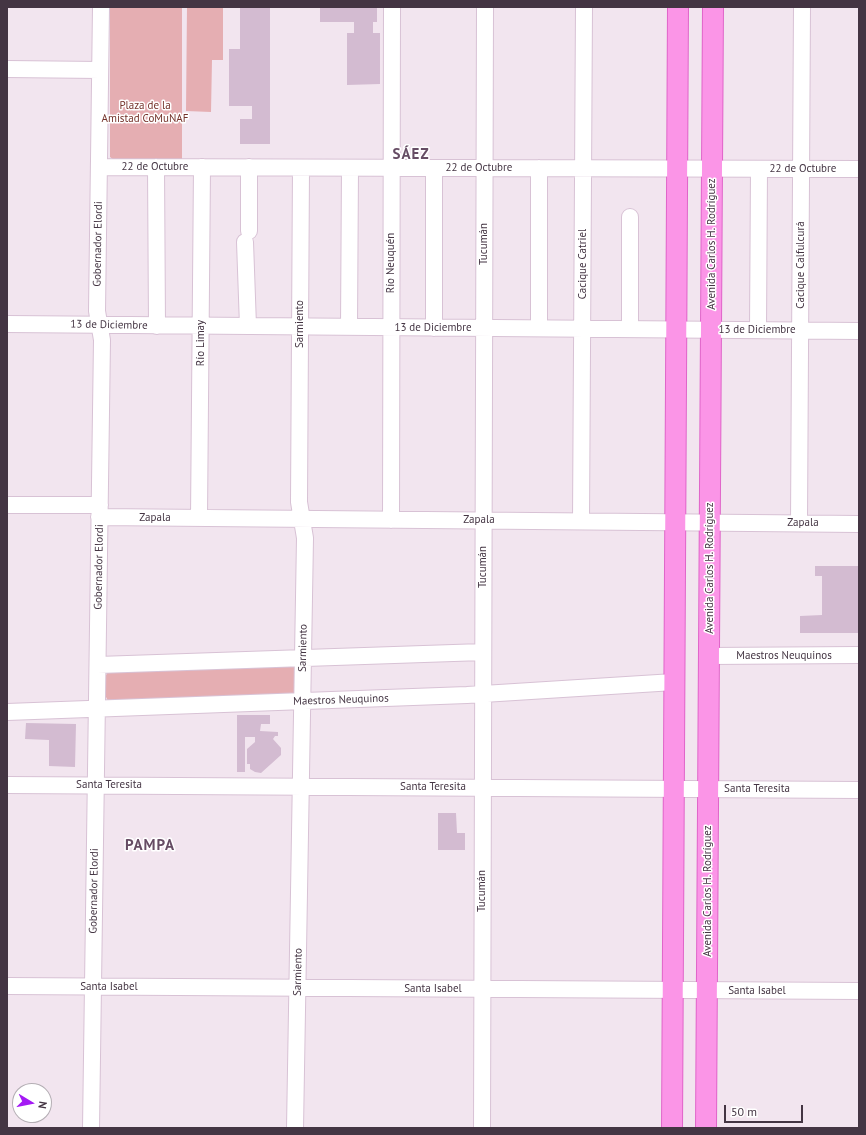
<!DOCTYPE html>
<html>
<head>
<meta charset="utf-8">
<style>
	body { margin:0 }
	#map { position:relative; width:866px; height:1135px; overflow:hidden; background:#f2e5ef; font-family:"PT Sans",sans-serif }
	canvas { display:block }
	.frame { position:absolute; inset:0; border:8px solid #443543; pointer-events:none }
	.north { position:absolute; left:12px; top:1083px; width:40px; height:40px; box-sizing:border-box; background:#fff; border:1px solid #b4aeb4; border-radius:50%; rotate:100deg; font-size:11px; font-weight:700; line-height:16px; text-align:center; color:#443543 }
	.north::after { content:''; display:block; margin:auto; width:14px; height:18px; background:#a41af4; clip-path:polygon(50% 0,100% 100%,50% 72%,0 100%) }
	.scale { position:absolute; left:724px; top:1105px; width:79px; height:18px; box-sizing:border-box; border:2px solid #443543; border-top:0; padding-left:5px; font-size:12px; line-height:14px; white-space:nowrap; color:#443543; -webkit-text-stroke:3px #fff; paint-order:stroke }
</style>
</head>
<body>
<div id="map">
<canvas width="866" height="1135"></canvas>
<div class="frame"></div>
<div class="north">N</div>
<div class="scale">50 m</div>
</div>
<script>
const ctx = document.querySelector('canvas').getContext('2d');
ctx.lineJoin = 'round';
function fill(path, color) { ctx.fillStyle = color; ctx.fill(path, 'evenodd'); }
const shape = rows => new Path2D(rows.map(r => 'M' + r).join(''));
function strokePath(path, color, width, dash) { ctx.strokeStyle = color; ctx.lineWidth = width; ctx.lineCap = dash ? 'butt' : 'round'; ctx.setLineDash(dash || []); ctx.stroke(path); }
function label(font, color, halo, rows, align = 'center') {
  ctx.font = font + ' "PT Sans",sans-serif'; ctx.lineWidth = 3; ctx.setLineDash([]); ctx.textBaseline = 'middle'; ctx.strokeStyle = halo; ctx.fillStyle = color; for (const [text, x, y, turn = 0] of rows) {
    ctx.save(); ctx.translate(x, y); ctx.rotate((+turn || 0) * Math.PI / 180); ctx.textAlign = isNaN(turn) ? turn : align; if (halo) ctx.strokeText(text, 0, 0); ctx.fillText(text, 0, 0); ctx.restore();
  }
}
const green = shape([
	[110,7,182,7,182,161,114,160,110,157],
	[187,7,223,7,223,60,212,60,211,112,186,111],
	[295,666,294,695,108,701,106,697,105,677,109,670]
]);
const building = shape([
	[240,7,270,7,270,144,240,144,240,119,252,119,252,106,229,106,229,49,240,49],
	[320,7,377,7,377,22,373,22,373,33,380,33,380,84,347,85,347,33,354,33,354,22,320,22],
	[815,566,859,566,859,633,800,633,800,616,822,615,822,576,815,576],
	[237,715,270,715,270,724,261,724,260,731,278,732,278,736,275,736,273,739,281,748,281,755,261,773,255,772,250,769,250,764,247,764,247,749,255,742,255,737,245,737,245,772,237,772],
	[26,723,76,724,75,767,49,766,49,740,25,739],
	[438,813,456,813,457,833,465,833,465,850,438,850]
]);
const minor = shape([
	[7,69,100,70],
	[99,167,859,169],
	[156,167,157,326],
	[249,167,249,231],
	[539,168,539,328],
	[630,217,630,329],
	[245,242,248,326],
	[7,324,859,331],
	[349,327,350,168],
	[434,328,434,168],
	[758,330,759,169],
	[7,505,100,505],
	[99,517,859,524],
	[199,518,202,167],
	[391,520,392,7],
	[581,521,584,7],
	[799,523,802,7],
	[709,656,859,655],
	[98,665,483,652],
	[7,712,467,695,674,682],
	[7,785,859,790],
	[7,986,859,991],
	[91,1128,102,340,97,311,101,7],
	[295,1128,305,538,299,502,301,168],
	[482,1128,485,7]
]);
const major = shape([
	[672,1128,678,7],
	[706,1128,713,7]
]);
const parkNames = [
	["Plaza de la",145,106],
	["Amistad CoMuNAF",145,119]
];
const streetNames = [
	["22 de Octubre",155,167],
	["22 de Octubre",479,168],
	["22 de Octubre",803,169],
	["Gobernador Elordi",98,244,-89],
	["Tucumán",484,244,-90],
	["Avenida Carlos H. Rodríguez",712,244,-90],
	["Río Neuquén",391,263,-90],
	["Cacique Catriel",583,264,-90],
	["Cacique Calfulcurá",801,265,-90],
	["Sarmiento",300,324,-90],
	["13 de Diciembre",109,325,1],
	["13 de Diciembre",433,328],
	["13 de Diciembre",757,330],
	["Río Limay",201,343,-90],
	["Zapala",155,518],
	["Zapala",479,520],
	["Zapala",803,523],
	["Gobernador Elordi",99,567,-89],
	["Tucumán",483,567,-90],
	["Avenida Carlos H. Rodríguez",710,568,-90],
	["Sarmiento",303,648,-89],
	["Maestros Neuquinos",784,656],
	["Maestros Neuquinos",341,700,-2],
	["Santa Teresita",109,785],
	["Santa Teresita",433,787],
	["Santa Teresita",757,789],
	["Gobernador Elordi",94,891,-89],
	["Tucumán",482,891,-90],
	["Avenida Carlos H. Rodríguez",708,891,-90],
	["Sarmiento",298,972,-89],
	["Santa Isabel",109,987],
	["Santa Isabel",433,989],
	["Santa Isabel",757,991]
];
const districtNames = [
	["SÁEZ",411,155],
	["PAMPA",150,846]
];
fill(green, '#e5aeb2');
fill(building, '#d3bbd1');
strokePath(minor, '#d8c2d5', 18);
strokePath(major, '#e065c9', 22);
strokePath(minor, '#fff', 16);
strokePath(major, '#fb95e7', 20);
label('11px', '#74322a', '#fff', parkNames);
label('11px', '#443543', '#fff', streetNames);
ctx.letterSpacing = '1px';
label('bold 15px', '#664c64', '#fff', districtNames);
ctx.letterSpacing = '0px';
</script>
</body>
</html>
